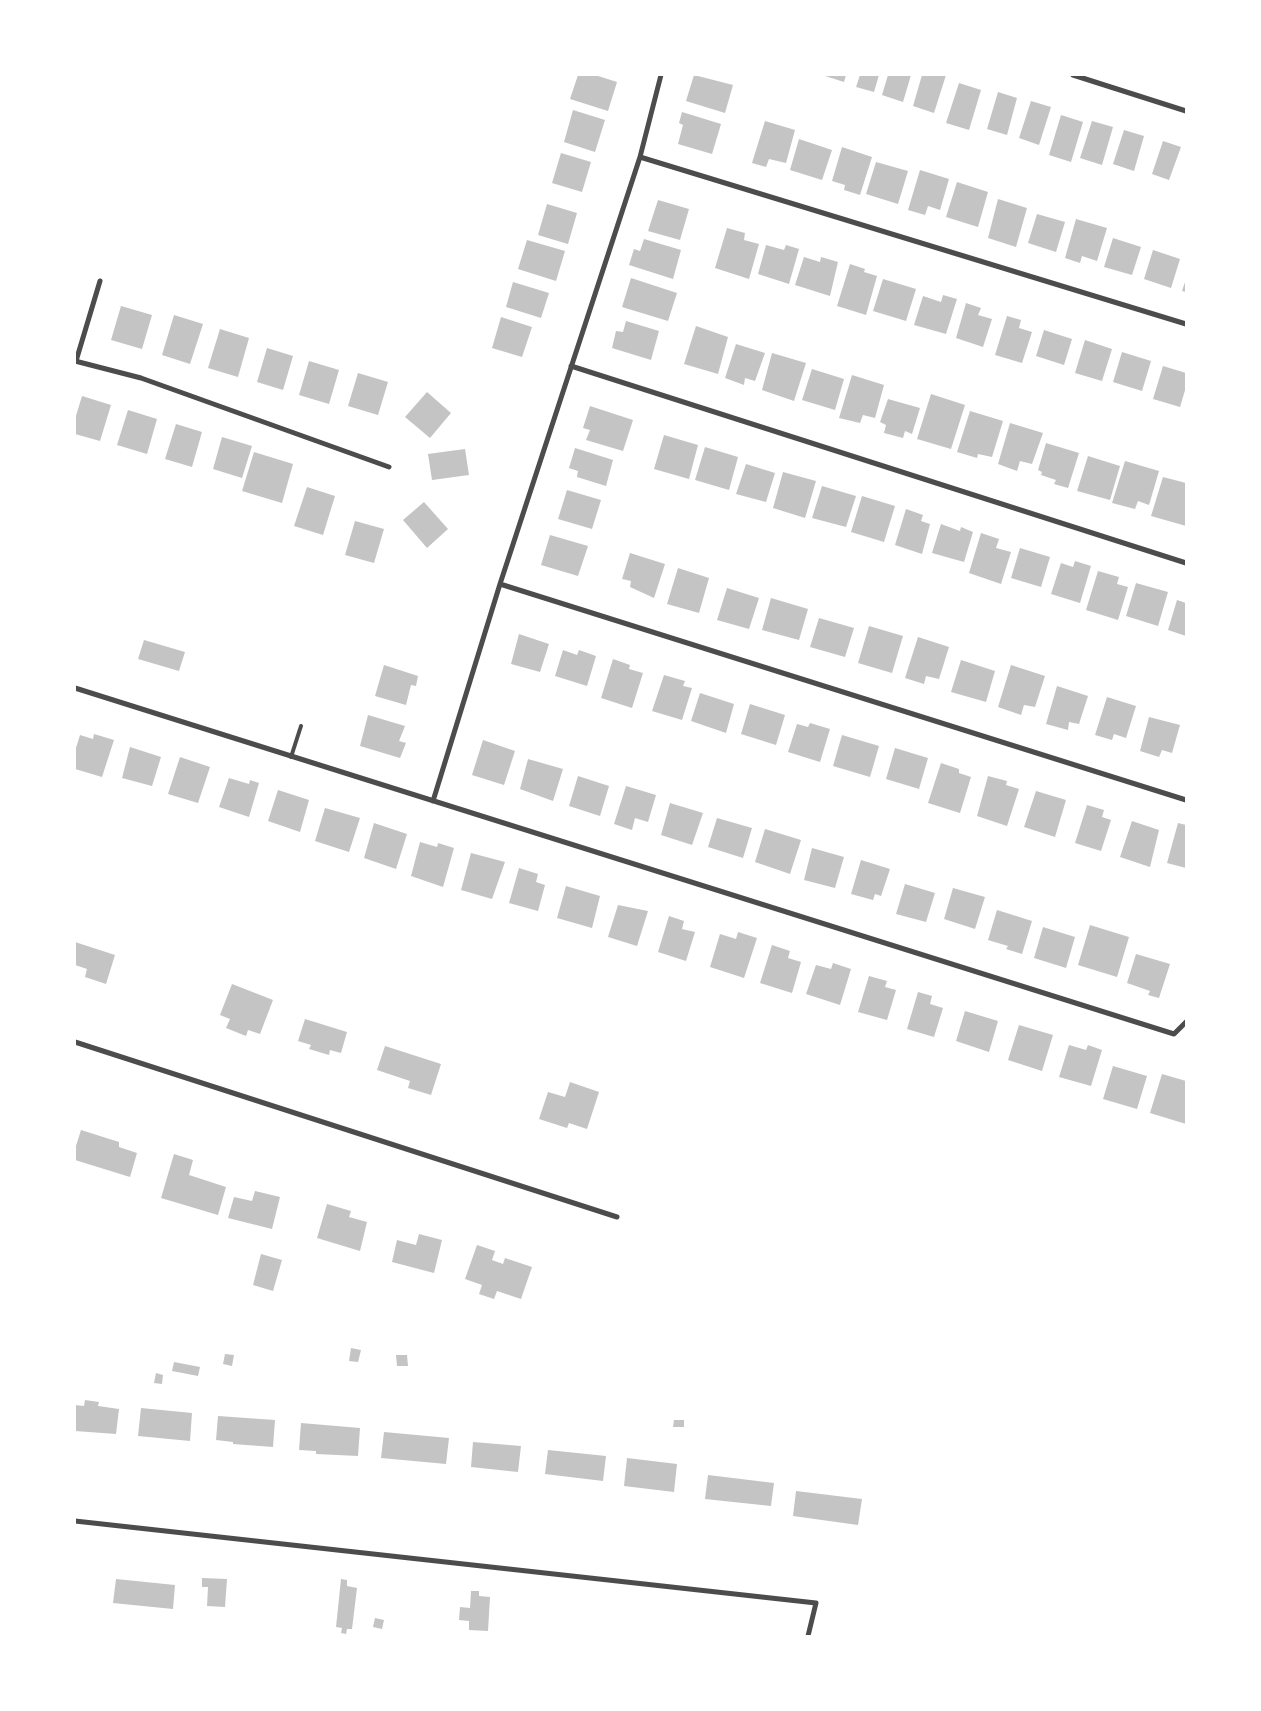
<!DOCTYPE html>
<html>
<head>
<meta charset="utf-8">
<style>
	body { margin:0 }
	#map { position:relative; width:1261px; height:1711px; overflow:hidden; background:#fff; font-family:"Asap Condensed",sans-serif }
	canvas { display:block }
	.frame { position:absolute; inset:0; border:76px solid #fff; pointer-events:none }
</style>
</head>
<body>
<div id="map">
<canvas width="1261" height="1711"></canvas>
<div class="frame"></div>
</div>
<script>
const ctx = document.querySelector('canvas').getContext('2d');
ctx.lineJoin = 'round';
function fill(path, color) { ctx.fillStyle = color; ctx.fill(path, 'evenodd'); }
const shape = rows => new Path2D(rows.map(r => 'M' + r).join(''));
function strokePath(path, color, width, dash) { ctx.strokeStyle = color; ctx.lineWidth = width; ctx.lineCap = dash ? 'butt' : 'round'; ctx.setLineDash(dash || []); ctx.stroke(path); }
const building = shape([
	[578,75,595,75,617,82,608,111,570,99],
	[694,75,733,85,725,113,686,101],
	[822,75,846,75,844,82],
	[860,75,879,75,874,92,856,87],
	[888,75,911,75,903,102,882,95],
	[922,75,946,75,934,113,913,106],
	[959,83,981,90,969,130,946,123],
	[998,92,1017,98,1007,135,987,129],
	[1031,101,1051,107,1039,145,1019,138],
	[573,110,605,120,595,152,564,142],
	[682,112,721,124,712,154,678,144,683,125,679,123],
	[1061,115,1083,122,1071,162,1049,155],
	[765,121,795,130,786,163,769,159,766,167,752,163],
	[1092,121,1113,127,1102,165,1080,158],
	[1124,130,1144,136,1134,171,1113,164],
	[799,139,832,150,822,180,790,170],
	[1163,141,1181,147,1169,180,1152,174],
	[842,147,872,157,860,195,844,190,845,185,832,181],
	[561,153,591,162,582,192,552,183],
	[876,162,908,171,898,204,866,194],
	[920,170,949,179,940,210,928,206,925,215,908,210],
	[957,182,988,192,978,227,946,217],
	[998,199,1027,208,1016,247,988,238],
	[658,200,689,209,680,240,648,231],
	[547,204,577,213,568,244,538,235],
	[1037,214,1065,222,1056,252,1028,243],
	[1076,219,1107,228,1097,261,1082,256,1080,263,1065,258],
	[727,228,745,233,744,240,759,244,749,279,715,268],
	[1113,238,1141,247,1132,275,1104,267],
	[644,239,681,250,673,279,629,265,634,249,640,251],
	[527,240,565,251,556,281,518,269],
	[766,245,784,250,786,245,799,249,789,284,758,274],
	[1153,250,1180,259,1171,288,1144,279],
	[804,257,820,262,821,257,838,262,830,296,795,285],
	[850,264,865,269,864,272,877,276,866,315,837,306],
	[631,278,677,293,668,321,622,307],
	[883,279,916,289,906,321,873,311],
	[1186,279,1186,292,1182,291],
	[513,282,549,293,541,318,506,307],
	[943,295,957,299,946,334,914,325,923,296,941,302],
	[966,303,981,308,978,315,992,319,983,347,956,338],
	[121,306,152,315,142,349,111,340],
	[174,315,203,324,190,364,162,355],
	[1007,316,1021,320,1019,328,1032,332,1022,363,995,355],
	[501,317,532,327,522,357,492,348],
	[626,321,659,331,651,360,612,348,616,331,623,332],
	[696,326,728,337,718,374,684,364],
	[220,329,249,338,238,377,208,368],
	[1044,330,1072,339,1064,365,1036,356],
	[1085,340,1112,349,1102,381,1075,373],
	[736,344,765,353,755,381,745,378,744,385,725,378],
	[267,348,293,356,283,390,257,382],
	[1122,352,1151,361,1142,391,1113,382],
	[772,353,806,363,794,401,762,390],
	[309,361,339,370,329,404,299,395],
	[1163,366,1186,373,1186,387,1180,407,1153,399],
	[812,369,844,379,835,410,802,400],
	[358,373,388,382,378,415,348,406],
	[852,375,884,385,875,418,863,415,860,423,839,418],
	[427,392,451,413,430,438,405,417],
	[931,394,965,405,951,449,917,439],
	[82,396,111,405,100,441,75,434,75,419],
	[888,399,920,408,912,434,905,431,903,438,884,433,886,425,880,422],
	[590,406,633,420,623,451,586,440,590,430,583,428],
	[128,410,157,419,147,454,117,445],
	[970,411,1003,421,992,457,978,454,977,458,957,452],
	[1010,423,1043,433,1032,464,1020,461,1017,471,998,464],
	[176,424,202,432,192,467,165,459],
	[664,435,698,445,689,479,654,469],
	[222,437,252,446,242,478,213,469],
	[1046,443,1079,453,1068,488,1054,484,1056,480,1041,475,1042,472,1038,470],
	[705,447,738,457,729,490,695,480],
	[575,448,613,460,606,486,577,477,578,471,569,468],
	[465,449,469,475,432,480,428,454],
	[254,452,293,464,282,503,242,491],
	[1088,456,1120,466,1110,500,1077,491],
	[1125,461,1159,471,1149,505,1138,501,1135,509,1112,503],
	[746,464,775,473,766,502,736,494],
	[783,472,816,481,805,518,773,508],
	[1163,477,1186,483,1186,526,1151,516],
	[822,486,856,496,846,527,812,518],
	[307,487,335,496,323,535,294,526],
	[567,490,601,500,592,529,558,519],
	[862,496,895,506,884,542,851,532],
	[424,502,448,529,427,548,403,520],
	[906,509,923,515,921,521,930,524,922,554,895,545],
	[355,521,384,529,374,563,345,555],
	[941,524,960,531,961,527,973,532,964,562,932,553],
	[981,533,999,539,996,548,1011,552,1001,584,969,573],
	[550,535,588,546,578,576,541,565],
	[1020,548,1050,557,1041,587,1011,578],
	[630,553,665,564,654,598,630,587,631,581,622,579],
	[1075,561,1091,566,1080,603,1051,594,1061,563,1073,567],
	[678,568,709,578,699,613,667,604],
	[1098,571,1119,577,1117,584,1128,587,1118,620,1086,610],
	[1136,583,1168,592,1158,626,1126,616],
	[727,588,759,598,749,629,717,620],
	[771,598,808,609,799,640,762,630],
	[1177,600,1186,603,1186,636,1168,630],
	[819,618,854,628,845,657,810,647],
	[869,626,903,636,892,673,858,663],
	[519,634,549,644,540,672,511,664],
	[918,637,949,647,939,679,926,676,924,684,905,678],
	[144,640,185,652,179,671,138,659],
	[563,650,577,655,579,650,596,656,587,686,555,676],
	[613,659,630,665,629,669,643,673,632,708,601,698],
	[961,660,995,671,986,702,951,692],
	[384,665,418,676,416,686,411,685,406,705,375,696],
	[1011,665,1045,676,1035,707,1024,705,1021,715,998,707],
	[664,675,685,681,683,686,692,688,682,720,652,711],
	[1057,686,1088,696,1079,724,1069,722,1068,730,1046,724],
	[700,693,734,704,726,733,691,721],
	[1107,697,1136,706,1126,738,1114,734,1112,740,1095,735],
	[750,704,785,715,776,745,741,734],
	[368,715,405,726,399,741,406,743,400,758,360,746],
	[1149,717,1180,725,1172,753,1162,750,1159,757,1140,751],
	[810,723,830,729,820,762,788,752,797,724,808,727],
	[94,734,114,740,102,777,75,769,75,751,80,735,93,739],
	[842,735,879,746,870,777,833,766],
	[483,740,515,751,504,785,472,775],
	[130,747,161,757,152,786,122,778],
	[895,748,928,758,919,789,886,779],
	[180,757,210,767,198,803,168,794],
	[528,759,563,769,553,801,520,789],
	[941,763,959,769,959,773,971,777,960,813,928,803],
	[578,776,609,786,600,816,569,806],
	[988,776,1007,781,1006,785,1019,789,1007,826,977,816],
	[229,778,249,784,250,780,259,783,249,817,219,807],
	[626,786,656,795,648,822,635,818,632,830,614,824],
	[278,790,309,800,300,832,268,821],
	[1036,791,1066,800,1055,837,1024,827],
	[670,803,703,813,692,845,661,835],
	[1087,805,1104,810,1102,817,1111,820,1101,851,1075,843],
	[325,808,360,818,349,852,315,841],
	[717,818,752,828,743,858,708,847],
	[1132,821,1159,830,1150,867,1120,857],
	[374,823,407,834,396,869,364,858],
	[1178,823,1186,825,1186,868,1167,863],
	[765,829,801,840,790,874,755,862],
	[420,842,437,847,438,843,454,848,443,887,411,876],
	[812,848,844,857,835,888,804,880],
	[471,853,505,862,492,899,461,890],
	[861,860,890,869,881,896,875,894,873,900,851,894],
	[519,868,538,874,536,882,545,885,538,911,509,903],
	[905,884,935,893,926,922,896,914],
	[566,886,600,896,592,928,557,918],
	[953,888,985,897,975,929,944,919],
	[618,905,648,911,637,946,608,937],
	[997,910,1032,921,1022,954,1006,949,1008,946,988,940],
	[669,916,684,921,682,929,695,932,686,961,658,952],
	[1090,925,1129,937,1117,977,1078,965],
	[1043,927,1075,937,1066,968,1034,958],
	[738,932,757,938,744,978,710,967,720,934,736,939],
	[75,942,115,955,106,984,85,977,87,969,75,965],
	[772,945,790,951,788,958,801,962,792,993,760,983],
	[1136,954,1170,964,1159,998,1148,995,1150,991,1127,983],
	[833,963,851,969,840,1005,806,994,816,965,831,969],
	[869,976,887,981,885,987,896,990,887,1020,858,1012],
	[232,984,273,1000,260,1034,248,1030,246,1036,226,1028,230,1019,220,1015],
	[918,992,932,996,930,1004,943,1008,934,1037,907,1029],
	[965,1011,998,1021,989,1052,956,1041],
	[305,1019,347,1032,341,1053,330,1050,329,1055,309,1049,311,1045,298,1041],
	[1019,1025,1053,1035,1042,1071,1008,1060],
	[1069,1045,1086,1050,1088,1045,1102,1050,1091,1086,1059,1077],
	[385,1046,441,1064,431,1095,408,1088,410,1081,377,1070],
	[1113,1066,1147,1076,1137,1109,1103,1099],
	[1162,1074,1186,1081,1186,1124,1150,1113],
	[570,1082,599,1092,587,1129,569,1123,567,1128,539,1119,548,1092,565,1097],
	[81,1130,119,1142,119,1147,137,1153,130,1177,75,1160,75,1149],
	[174,1154,193,1160,189,1175,226,1187,218,1215,161,1198],
	[255,1191,280,1197,272,1229,228,1218,234,1197,252,1201],
	[327,1204,351,1211,349,1217,367,1222,360,1251,317,1238],
	[419,1234,442,1240,434,1273,392,1262,397,1240,416,1245],
	[477,1245,495,1251,492,1260,503,1264,505,1258,532,1267,521,1299,497,1291,494,1299,479,1294,482,1285,465,1279],
	[261,1254,282,1260,273,1291,253,1285],
	[351,1348,361,1350,358,1362,349,1361],
	[225,1354,234,1355,232,1366,223,1364],
	[396,1355,407,1355,408,1366,397,1366],
	[174,1362,200,1367,198,1376,172,1371],
	[156,1373,163,1375,162,1384,154,1383],
	[85,1400,99,1402,98,1406,119,1409,116,1434,75,1431,75,1405,84,1406],
	[141,1408,192,1413,190,1441,138,1436],
	[218,1416,275,1420,273,1447,233,1444,233,1442,216,1440],
	[674,1420,684,1420,684,1427,673,1427],
	[301,1423,360,1428,358,1456,316,1454,316,1451,299,1450],
	[384,1432,449,1438,446,1464,381,1458],
	[473,1442,521,1446,518,1472,471,1467],
	[548,1450,606,1456,603,1481,545,1474],
	[627,1458,677,1464,674,1492,624,1486],
	[708,1475,774,1483,771,1506,705,1499],
	[796,1491,862,1499,858,1525,793,1516],
	[202,1578,227,1579,225,1607,207,1606,208,1587,202,1587],
	[116,1579,175,1585,173,1609,113,1603],
	[341,1579,347,1580,347,1586,357,1588,352,1629,347,1629,346,1634,341,1633,342,1628,336,1627],
	[471,1591,479,1591,479,1596,490,1597,488,1631,469,1630,469,1621,459,1620,460,1607,470,1608],
	[375,1618,384,1620,382,1629,373,1627]
]);
const service = shape([
	[291,757,301,726]
]);
const minor = shape([
	[1073,75,1186,111],
	[640,157,1186,324],
	[75,361,141,378,389,467],
	[76,361,100,281],
	[571,366,1186,563],
	[500,584,1186,800],
	[75,688,1174,1034,1186,1022],
	[433,801,500,584,640,157,661,75],
	[75,1042,617,1217],
	[75,1521,816,1603,808,1636]
]);
fill(building, '#c4c4c4');
strokePath(service, '#4c4c4c', 4);
strokePath(minor, '#4c4c4c', 5);
</script>
</body>
</html>
